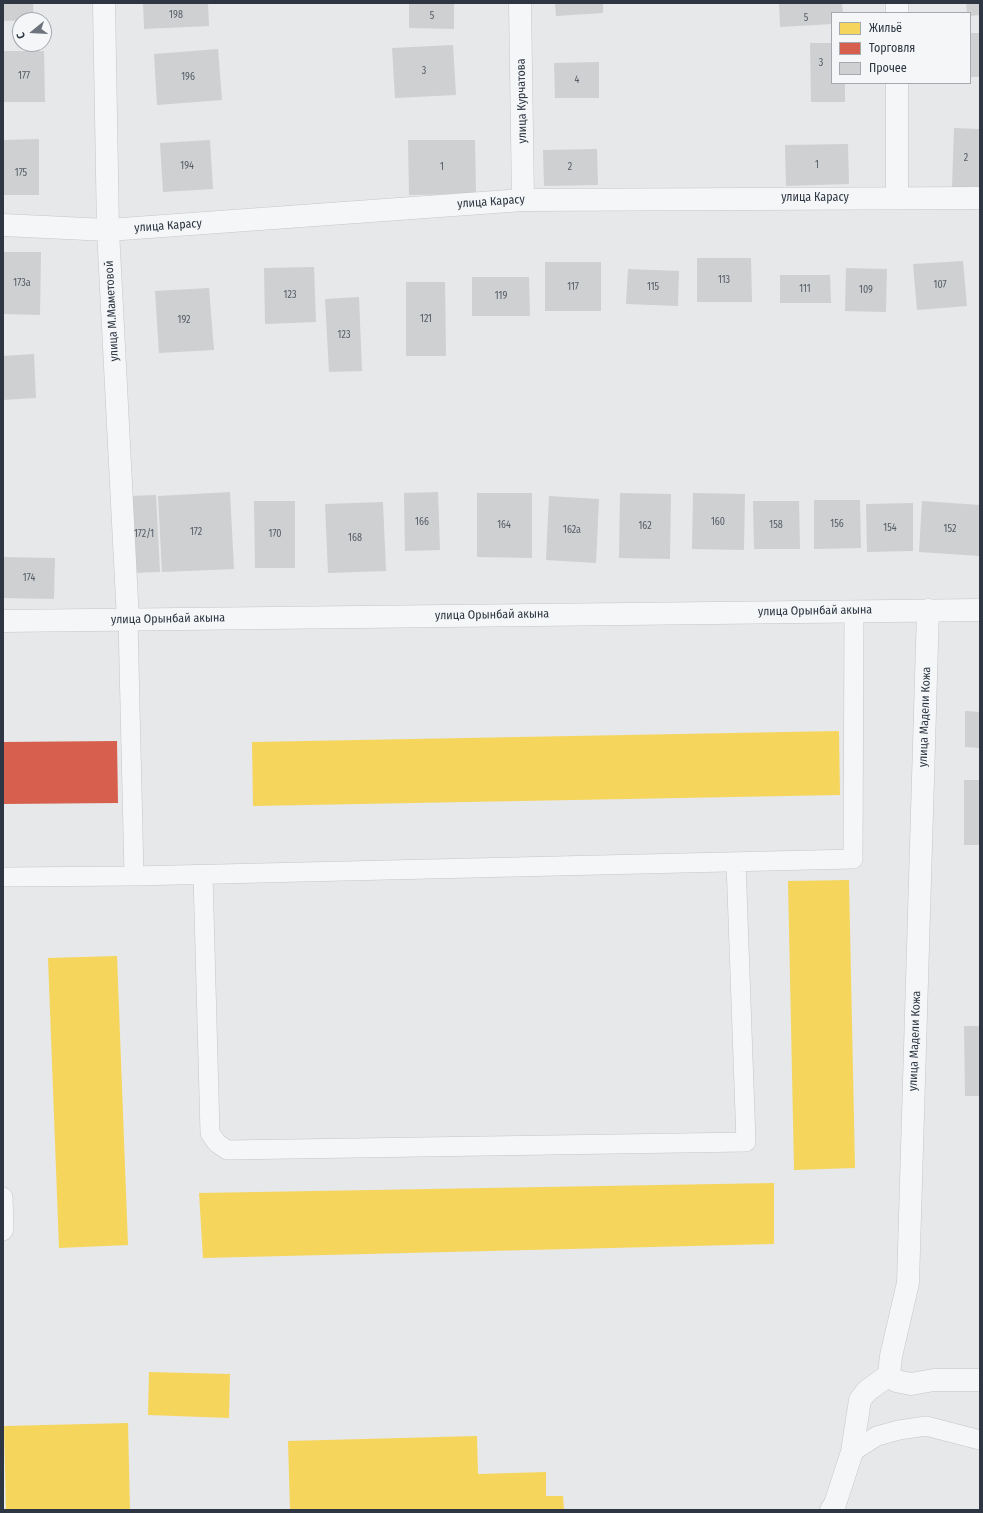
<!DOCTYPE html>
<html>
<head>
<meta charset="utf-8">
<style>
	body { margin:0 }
	#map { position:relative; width:983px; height:1513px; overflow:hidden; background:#e6e8ea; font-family:"Fira Sans Condensed",sans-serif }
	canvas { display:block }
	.frame { position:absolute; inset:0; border:4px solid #2d3642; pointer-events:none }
	.legend { position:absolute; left:831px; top:12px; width:140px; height:72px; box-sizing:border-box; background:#f4f6f8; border:1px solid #a4a9af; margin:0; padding:5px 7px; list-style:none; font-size:12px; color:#2d3642 }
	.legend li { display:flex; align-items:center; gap:8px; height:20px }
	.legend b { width:20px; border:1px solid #a4a9af }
	.north { position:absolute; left:12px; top:12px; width:40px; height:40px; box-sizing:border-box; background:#f4f6f8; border:1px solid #a4a9af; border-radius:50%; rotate:252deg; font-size:11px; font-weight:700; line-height:16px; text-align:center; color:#2d3642 }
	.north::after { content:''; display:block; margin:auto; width:14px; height:18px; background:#6e747d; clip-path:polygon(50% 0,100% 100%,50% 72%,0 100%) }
</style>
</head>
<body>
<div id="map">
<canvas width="983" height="1513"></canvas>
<div class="frame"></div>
<ul class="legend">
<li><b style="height:11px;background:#f6d55c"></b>Жильё</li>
<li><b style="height:11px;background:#d6604d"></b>Торговля</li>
<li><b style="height:11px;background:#ced0d2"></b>Прочее</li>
</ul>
<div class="north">С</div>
</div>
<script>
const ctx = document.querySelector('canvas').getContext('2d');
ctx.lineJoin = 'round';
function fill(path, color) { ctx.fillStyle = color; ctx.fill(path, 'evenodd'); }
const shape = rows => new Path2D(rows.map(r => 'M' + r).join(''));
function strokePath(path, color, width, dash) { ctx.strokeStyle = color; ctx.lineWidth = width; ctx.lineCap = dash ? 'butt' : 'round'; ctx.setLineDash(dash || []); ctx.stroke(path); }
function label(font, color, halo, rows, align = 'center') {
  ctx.font = font + ' "Fira Sans Condensed",sans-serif'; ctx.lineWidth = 4; ctx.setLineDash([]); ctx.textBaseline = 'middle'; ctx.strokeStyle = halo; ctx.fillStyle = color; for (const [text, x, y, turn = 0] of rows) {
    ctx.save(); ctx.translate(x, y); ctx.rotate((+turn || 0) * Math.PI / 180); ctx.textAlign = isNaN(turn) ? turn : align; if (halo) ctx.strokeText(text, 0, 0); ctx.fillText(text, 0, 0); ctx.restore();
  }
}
const homes = shape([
	[839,731,840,795,253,806,252,742],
	[849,880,855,1168,794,1170,788,881],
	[117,956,128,1245,59,1248,48,958],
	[774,1183,774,1244,203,1258,199,1193],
	[149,1372,230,1374,229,1418,148,1415],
	[128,1423,130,1510,6,1510,4,1426],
	[477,1436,478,1474,546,1472,546,1496,563,1496,564,1510,290,1510,288,1441]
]);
const shops = shape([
	[117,741,118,803,3,804,3,742]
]);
const building = shape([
	[3,3,33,3,34,20,3,21],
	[143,3,208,3,209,26,144,29],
	[409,3,454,3,454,29,409,28],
	[555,3,603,3,603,13,556,16],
	[779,3,842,3,843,13,832,13,832,24,780,27],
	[966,3,980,3,980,15,970,16,970,13,967,13],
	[970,33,980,33,980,77,970,77],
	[810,43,832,43,832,83,845,83,845,102,811,102],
	[453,45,456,95,395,98,392,48],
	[218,49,222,100,157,105,154,54],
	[3,51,44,51,45,102,3,102],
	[599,62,599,98,555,98,554,63],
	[954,128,980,129,980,188,952,187],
	[39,139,39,195,4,195,3,140],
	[210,140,213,189,163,192,160,143],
	[408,140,475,140,476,194,409,195],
	[848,144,849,184,786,186,785,145],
	[597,149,598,185,544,186,543,150],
	[3,252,41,252,40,315,3,314],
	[697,258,751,258,752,302,697,302],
	[963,261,967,306,917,310,913,264],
	[545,262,601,262,601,311,545,311],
	[314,267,316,322,265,324,264,268],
	[846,268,887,269,886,312,845,311],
	[628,269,679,271,678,306,626,304],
	[780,275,830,275,831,303,780,303],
	[472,277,529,277,530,316,472,316],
	[406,282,445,282,446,356,406,356],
	[209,288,214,350,159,353,155,291],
	[359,297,362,371,329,372,325,299],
	[34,354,36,398,3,400,3,356],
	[230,492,234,569,162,572,158,496],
	[438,492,440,550,405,551,404,493],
	[477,493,532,493,532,558,477,557],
	[620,493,671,494,670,559,619,558],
	[693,493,745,494,744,550,692,549],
	[156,495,160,572,132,573,128,496],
	[549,496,599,499,596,563,546,560],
	[814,500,860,500,861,548,814,549],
	[254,501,295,501,295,568,255,568],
	[753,501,799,501,800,549,754,549],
	[922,501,980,505,980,556,919,552],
	[383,502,386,571,328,573,325,504],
	[913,503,913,551,867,552,866,504],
	[3,557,55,558,54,599,3,598],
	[965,711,980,712,980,748,965,747],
	[964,780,980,780,980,845,964,845],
	[964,1026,980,1026,980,1096,965,1096]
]);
const service = shape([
	[203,875,210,1133,217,1143,227,1150,746,1142,736,862],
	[134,876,853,859,854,611],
	[3,877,134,876,128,620],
	[3,1197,4,1229,3,1231],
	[852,1452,877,1436,899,1430,926,1426,980,1440]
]);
const minor = shape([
	[104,3,108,230,128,620],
	[520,3,523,200],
	[897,13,897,3],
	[897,198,897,83],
	[3,225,108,230,523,200,980,198],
	[928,610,908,1283,891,1356,889,1375,896,1381,911,1384,934,1380,980,1380],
	[3,621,980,610],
	[831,1510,835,1504,852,1452,860,1400,867,1391,889,1375]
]);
const numberNames = [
	["198",176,15],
	["5",432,16],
	["5",806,18],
	["3",821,63],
	["3",424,71],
	["177",24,76],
	["196",188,77],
	["4",577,80],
	["2",966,158],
	["1",817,165],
	["194",187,166],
	["1",442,167],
	["2",570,167],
	["175",21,173],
	["113",724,280],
	["173а",22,283],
	["107",940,285],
	["117",573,287],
	["115",653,287],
	["111",805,289],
	["109",866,290],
	["123",290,295],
	["119",501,296],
	["121",426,319],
	["192",184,320],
	["123",344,335],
	["166",422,522],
	["160",718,522],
	["156",837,524],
	["164",504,525],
	["158",776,525],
	["162",645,526],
	["154",890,528],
	["152",950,529],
	["162а",572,530],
	["172",196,532],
	["172/1",144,534],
	["170",275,534],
	["168",355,538],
	["174",29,578]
];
const streetNames = [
	["улица Курчатова",522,101,-91],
	["улица Карасу",815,198],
	["улица Карасу",491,202,-4],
	["улица Карасу",168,226,-4],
	["улица М.Маметовой",112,311,-93],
	["улица Орынбай акына",815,611,-1],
	["улица Орынбай акына",492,615,-1],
	["улица Орынбай акына",168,619,-1],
	["улица Мадели Кожа",925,717,-88],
	["улица Мадели Кожа",915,1041,-88]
];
fill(homes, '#f6d55c');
fill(shops, '#d6604d');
fill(building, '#ced0d2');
strokePath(service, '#c4c6c8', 20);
strokePath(minor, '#c4c6c8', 23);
strokePath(service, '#f5f6f7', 19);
strokePath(minor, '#f5f6f7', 22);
label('10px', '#565d67', null, numberNames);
label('12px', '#2d3642', '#f4f6f8', streetNames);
</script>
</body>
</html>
